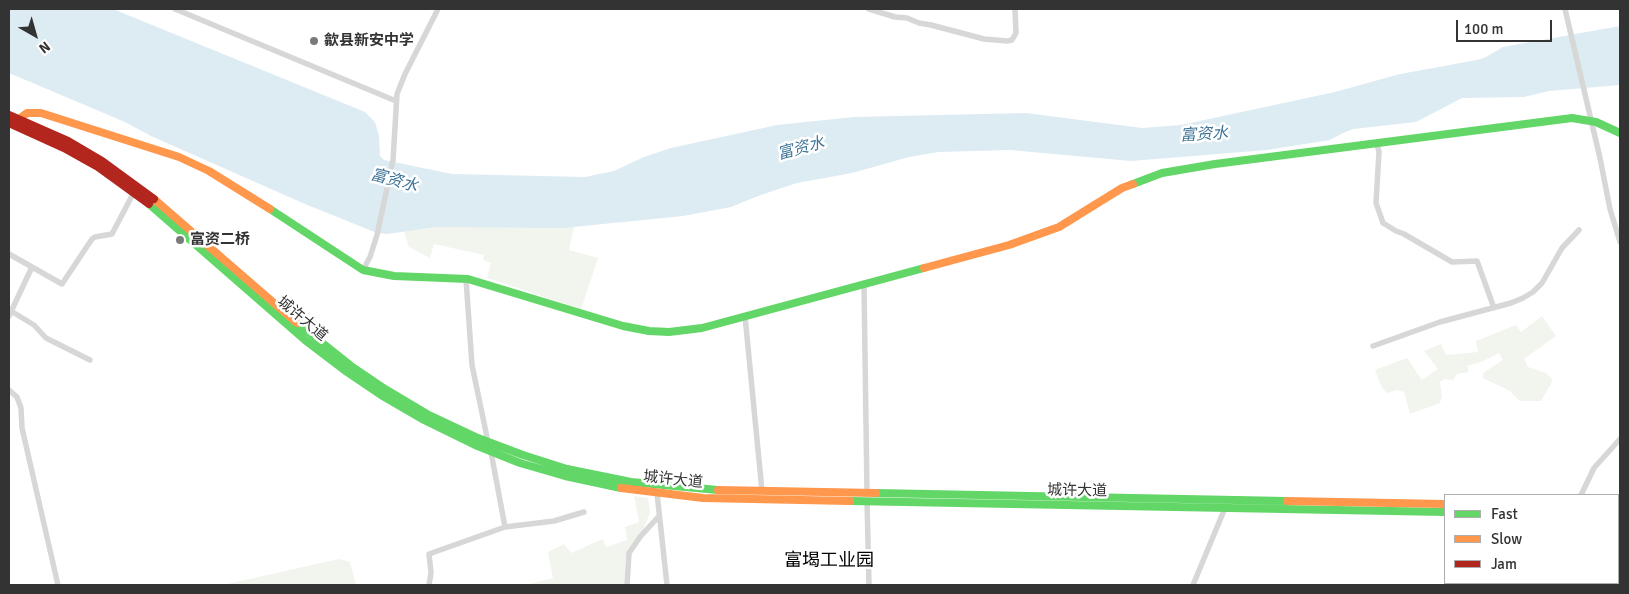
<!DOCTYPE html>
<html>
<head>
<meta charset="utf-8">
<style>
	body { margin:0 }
	#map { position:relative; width:1629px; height:594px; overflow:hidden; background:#fff; font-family:Signika,sans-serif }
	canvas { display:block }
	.frame { position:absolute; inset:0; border:10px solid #333; pointer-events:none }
	.legend { position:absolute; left:1444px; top:494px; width:175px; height:90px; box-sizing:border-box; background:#fff; border:1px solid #adadad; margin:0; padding:6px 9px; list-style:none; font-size:15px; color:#333 }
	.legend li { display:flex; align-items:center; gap:10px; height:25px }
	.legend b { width:25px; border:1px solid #adadad }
	.north { position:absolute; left:10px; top:10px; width:50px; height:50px; -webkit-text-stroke:4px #fff; paint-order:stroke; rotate:142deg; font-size:14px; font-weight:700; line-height:20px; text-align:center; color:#333 }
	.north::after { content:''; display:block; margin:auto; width:18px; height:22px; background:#333; clip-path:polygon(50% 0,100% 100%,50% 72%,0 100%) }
	.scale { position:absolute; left:1456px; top:20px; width:96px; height:22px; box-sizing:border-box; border:2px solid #333; border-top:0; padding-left:6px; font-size:15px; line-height:18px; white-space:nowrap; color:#333; -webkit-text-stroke:4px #fff; paint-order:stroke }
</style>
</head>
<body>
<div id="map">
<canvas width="1629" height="594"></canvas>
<div class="frame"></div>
<ul class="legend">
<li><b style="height:6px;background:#63d668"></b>Fast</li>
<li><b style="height:6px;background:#ff974d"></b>Slow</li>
<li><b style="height:6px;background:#b3261e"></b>Jam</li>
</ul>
<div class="north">N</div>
<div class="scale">100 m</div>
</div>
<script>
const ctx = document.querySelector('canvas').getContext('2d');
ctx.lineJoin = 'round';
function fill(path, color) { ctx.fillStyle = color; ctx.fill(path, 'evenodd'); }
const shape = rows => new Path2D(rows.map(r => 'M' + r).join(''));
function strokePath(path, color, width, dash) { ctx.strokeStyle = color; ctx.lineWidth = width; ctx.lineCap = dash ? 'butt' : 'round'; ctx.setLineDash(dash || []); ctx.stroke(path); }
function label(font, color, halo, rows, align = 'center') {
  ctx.font = font + ' Signika,"Noto Sans SC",sans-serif'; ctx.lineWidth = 5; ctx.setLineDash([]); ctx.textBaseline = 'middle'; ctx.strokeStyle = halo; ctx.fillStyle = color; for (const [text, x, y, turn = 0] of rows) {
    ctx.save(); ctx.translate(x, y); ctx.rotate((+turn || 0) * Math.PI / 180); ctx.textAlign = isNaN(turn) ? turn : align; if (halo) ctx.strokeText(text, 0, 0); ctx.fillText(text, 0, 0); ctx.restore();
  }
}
const green = shape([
	[437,227,574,227,569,250,598,258,581,309,487,278,491,263,483,260,484,255,434,244,430,258,409,247,404,231],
	[1542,316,1556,336,1524,359,1528,367,1546,373,1553,380,1541,401,1520,401,1510,391,1483,378,1483,373,1503,360,1499,353,1481,362,1467,366,1469,372,1457,374,1453,380,1444,379,1440,382,1442,396,1440,403,1410,414,1404,392,1397,390,1387,393,1382,388,1375,370,1407,358,1422,380,1438,369,1424,351,1441,344,1446,355,1478,352,1476,341,1516,325,1521,332],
	[634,496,648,498,650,512,643,531,630,546,626,554,624,585,526,585,553,578,548,552,564,544,571,553,603,539,606,547,627,540,625,527,639,522],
	[339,559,350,562,356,585,223,585]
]);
const water = shape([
	[9,9,113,9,365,112,375,122,379,136,380,156,384,160,452,174,585,177,614,171,644,157,671,148,777,125,854,117,1026,113,1142,128,1181,125,1335,92,1400,74,1477,60,1486,57,1503,47,1620,26,1620,85,1549,91,1524,97,1462,98,1416,122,1353,129,1343,133,1330,140,1267,150,1131,161,1010,150,939,152,909,157,852,173,797,183,758,196,731,207,683,216,563,228,437,227,387,234,377,233,305,204,151,136,125,122,9,73]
]);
const street = shape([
	[175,9,396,101],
	[869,9,895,17,907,18,919,23,931,25,984,39,1007,41,1012,40,1016,33,1015,9],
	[1565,9,1600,158,1610,209,1620,242],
	[1377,144,1379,152,1376,203,1383,223,1396,231,1404,234,1452,262,1477,261,1494,308],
	[9,254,62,284,92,239,95,237,112,234,134,192],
	[363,270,370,257,377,235,393,160,397,94,405,74,438,9],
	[466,279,472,365,488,442],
	[864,284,867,494],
	[11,311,34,325,46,338,90,360],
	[9,316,32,267],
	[745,316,762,491],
	[1373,346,1440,322,1511,303,1523,298,1533,292,1542,283,1562,248,1579,230],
	[9,390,17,397,21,408,22,428,58,585],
	[491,452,505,527],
	[657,493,667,585],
	[1581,495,1594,468,1620,439],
	[867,501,869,585],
	[1521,583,1521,585],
	[429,585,431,573,429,554,505,527,554,521,584,512],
	[627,585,629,553,640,537,659,516],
	[1193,585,1225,508]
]);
const fast = shape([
	[1133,184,1162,173,1215,164,1572,118,1596,122,1620,133],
	[149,204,305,340,347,372,381,395,424,420,475,445,520,463,565,476,621,488],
	[270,209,363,270,394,276,468,279,623,326,649,331,669,332,702,328,924,268],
	[297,323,351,366,385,389,427,414,478,438,523,455,567,469,631,482,718,490],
	[876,493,1287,501],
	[850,501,1445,512],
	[1618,515,1620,515]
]);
const slow = shape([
	[16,126,19,119,27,113,41,113,179,157,209,171,270,209],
	[154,199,297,323],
	[924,268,1009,245,1059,227,1122,188,1133,184],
	[621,488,703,498,850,501],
	[718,490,876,493],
	[1287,501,1445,504],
	[1618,508,1620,508]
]);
const jam = shape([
	[9,115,68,141,102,161,154,199],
	[9,123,64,148,98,167,149,204]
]);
const markers = [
	[314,41,5,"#7a7a7a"],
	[180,240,5,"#7a7a7a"]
];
const poiNames = [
	["歙县新安中学",324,41],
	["富资二桥",190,240]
];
const streetNames = [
	["城许大道",302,319,40],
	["城许大道",673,480,6],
	["城许大道",1077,491,1]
];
const waterNames = [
	["富资水",1204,135,-3],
	["富资水",801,149,-15],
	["富资水",394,181,15]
];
const quarterNames = [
	["富堨工业园",829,561]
];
fill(green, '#f1f5ed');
fill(water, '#ddebf3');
strokePath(street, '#d7d7d7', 5.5);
strokePath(fast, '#63d668', 8);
strokePath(slow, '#ff974d', 8);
strokePath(jam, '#b3261e', 8);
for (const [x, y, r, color] of markers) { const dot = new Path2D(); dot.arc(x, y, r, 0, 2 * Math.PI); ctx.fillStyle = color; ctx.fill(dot); strokePath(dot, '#fff', 2); }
label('bold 15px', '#333', '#fff', poiNames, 'left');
label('15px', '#333', '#fff', streetNames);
label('italic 16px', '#3f7597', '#fff', waterNames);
label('18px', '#000', '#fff', quarterNames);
</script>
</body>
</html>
